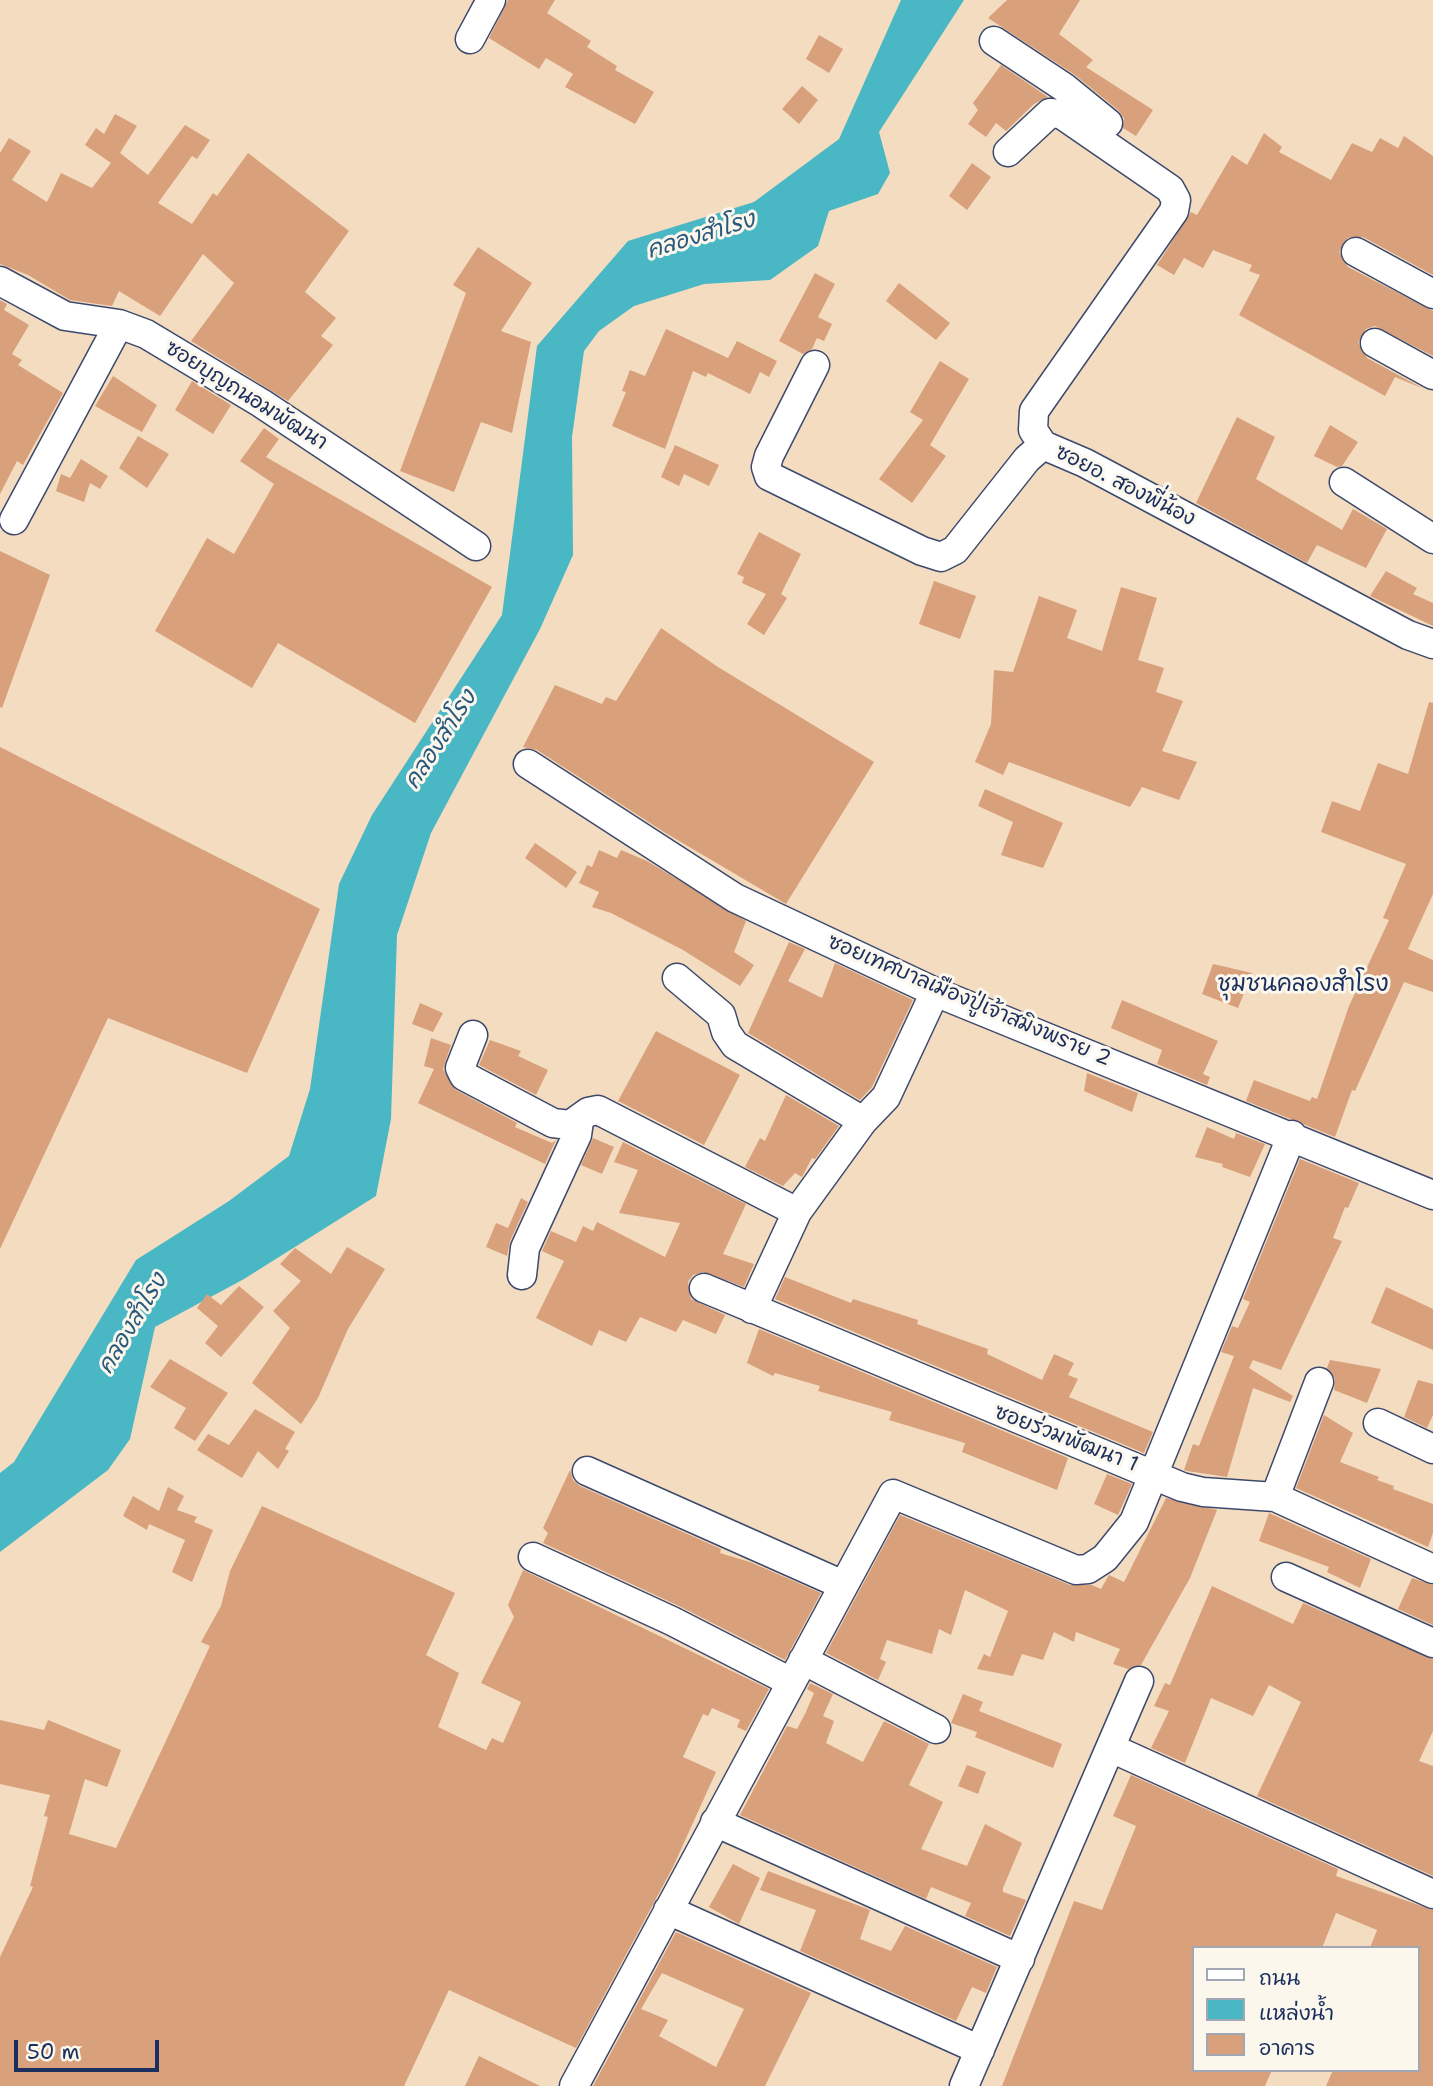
<!DOCTYPE html>
<html>
<head>
<meta charset="utf-8">
<style>
	body { margin:0 }
	#map { position:relative; width:1433px; height:2086px; overflow:hidden; background:#f4dcc0; font-family:"Shantell Sans","Playpen Sans Thai",sans-serif }
	canvas { display:block }
	.legend { position:absolute; left:1192px; top:1946px; width:228px; height:126px; box-sizing:border-box; background:#fbf7ec; border:2px solid #a1a7b3; margin:0; padding:9px 12px; list-style:none; font-size:21px; color:#1b2f5e }
	.legend li { display:flex; align-items:center; gap:14px; height:35px }
	.legend b { width:35px; border:2px solid #a1a7b3 }
	.scale { position:absolute; left:14px; top:2040px; width:145px; height:32px; box-sizing:border-box; border:4px solid #1b2f5e; border-top:0; padding-left:9px; font-size:21px; line-height:24px; white-space:nowrap; color:#1b2f5e; -webkit-text-stroke:5px #fbf7ec; paint-order:stroke }
</style>
</head>
<body>
<div id="map">
<canvas width="1433" height="2086"></canvas>
<ul class="legend">
<li><b style="height:9px;background:#fff"></b>ถนน</li>
<li><b style="height:19px;background:#49b7c4"></b>แหล่งน้ำ</li>
<li><b style="height:19px;background:#d9a07c"></b>อาคาร</li>
</ul>
<div class="scale">50 m</div>
</div>
<script>
const ctx = document.querySelector('canvas').getContext('2d');
ctx.lineJoin = 'round';
function fill(path, color) { ctx.fillStyle = color; ctx.fill(path, 'evenodd'); }
const shape = rows => new Path2D(rows.map(r => 'M' + r).join(''));
function strokePath(path, color, width, dash) { ctx.strokeStyle = color; ctx.lineWidth = width; ctx.lineCap = dash ? 'butt' : 'round'; ctx.setLineDash(dash || []); ctx.stroke(path); }
function label(font, color, halo, rows, align = 'center') {
  ctx.font = font + ' "Shantell Sans","Playpen Sans Thai",sans-serif'; ctx.lineWidth = 6; ctx.setLineDash([]); ctx.textBaseline = 'middle'; ctx.strokeStyle = halo; ctx.fillStyle = color; for (const [text, x, y, turn = 0] of rows) {
    ctx.save(); ctx.translate(x, y); ctx.rotate((+turn || 0) * Math.PI / 180); ctx.textAlign = isNaN(turn) ? turn : align; if (halo) ctx.strokeText(text, 0, 0); ctx.fillText(text, 0, 0); ctx.restore();
  }
}
const water = shape([
	[901,0,964,0,879,132,890,173,878,194,829,211,818,246,770,280,704,284,634,306,599,331,584,351,572,437,573,555,540,629,431,833,397,935,391,1119,376,1196,244,1279,155,1327,130,1439,108,1470,0,1552,0,1473,14,1462,136,1260,229,1201,289,1156,310,1089,339,884,372,815,502,615,537,346,628,241,754,202,839,139]
]);
const building = shape([
	[508,0,555,0,547,13,591,41,587,47,617,66,615,70,654,92,635,124,565,87,573,74,546,58,539,69,489,38],
	[1007,0,1080,0,1059,34,1093,60,1086,67,1153,110,1136,136,1123,128,1124,118,1118,110,1075,75,988,18],
	[819,35,843,49,829,73,806,59],
	[1001,65,1048,97,1034,104,1006,131,996,123,986,137,968,124,978,110,973,103],
	[802,86,818,100,799,124,782,109],
	[115,114,137,126,120,153,148,175,185,125,210,140,197,159,192,156,158,203,192,224,213,193,217,196,248,153,349,231,305,292,336,318,321,336,333,345,288,401,191,341,234,283,203,254,160,316,119,291,112,306,70,300,28,275,0,264,0,153,9,138,31,151,12,180,47,202,61,173,92,188,111,163,85,145,96,128,104,134],
	[1264,133,1282,147,1279,152,1331,180,1352,143,1372,152,1380,138,1398,148,1404,136,1433,156,1433,275,1363,237,1348,238,1339,252,1348,267,1433,311,1433,356,1375,326,1366,329,1358,343,1367,358,1424,389,1395,377,1385,396,1239,315,1260,275,1249,271,1252,265,1213,250,1203,268,1184,258,1174,275,1157,265,1191,212,1197,215,1232,155,1247,165],
	[972,163,991,177,967,210,949,196],
	[478,247,532,283,501,331,531,342,512,433,481,422,454,492,400,471,466,293,453,285],
	[815,273,835,284,818,317,832,324,824,341,817,338,812,349,803,354,779,341],
	[899,283,950,323,936,340,886,301],
	[0,300,7,304,4,310,29,325,12,354,22,360,18,365,63,393,23,465,17,461,0,494],
	[666,329,728,358,737,341,777,361,769,377,760,372,750,394,708,373,706,377,693,371,665,449,612,426,626,392,622,391,630,370,645,376],
	[940,361,969,379,930,445,946,456,912,503,879,479,923,420,910,412],
	[113,376,157,405,142,432,95,406],
	[192,381,231,405,213,434,175,410],
	[1237,417,1275,437,1256,479,1342,530,1353,509,1387,529,1366,568,1317,545,1307,563,1196,503],
	[1330,425,1358,442,1342,466,1337,467,1314,456],
	[264,428,279,439,266,457,492,587,415,723,278,643,252,688,155,631,207,538,234,554,274,484,240,461],
	[138,436,169,454,147,488,119,468],
	[675,445,719,465,709,486,684,474,679,486,661,477],
	[81,459,108,476,100,489,90,483,84,502,56,491,61,474,70,478],
	[759,532,801,554,781,594,787,598,764,635,747,624,766,594,742,583,744,577,737,574],
	[0,551,50,575,2,708,0,707],
	[1386,571,1417,588,1413,594,1433,603,1433,626,1370,596],
	[934,581,976,596,960,639,919,624],
	[1121,587,1157,598,1138,660,1164,668,1156,692,1183,701,1162,751,1197,762,1179,800,1142,787,1130,807,1009,762,1003,775,975,762,991,724,994,670,1013,672,1039,596,1077,610,1067,638,1102,651],
	[661,628,718,667,874,762,786,904,664,832,537,750,523,747,555,685,602,704,606,697,616,701],
	[1429,702,1433,703,1433,894,1408,949,1433,960,1433,992,1404,982,1355,1091,1352,1090,1335,1137,1246,1101,1254,1080,1310,1101,1312,1097,1317,1099,1349,1006,1389,920,1383,918,1406,864,1321,832,1332,801,1360,811,1378,763,1408,774],
	[0,747,320,909,247,1073,108,1018,0,1249],
	[985,789,1063,823,1043,868,1001,855,1013,822,978,806],
	[535,843,577,872,566,888,525,858],
	[599,850,617,858,621,850,647,861,746,921,734,952,754,965,740,986,683,950,611,913,592,907,599,892,579,883,587,865,592,867],
	[789,942,805,949,788,981,822,998,835,963,913,1000,872,1087,860,1100,748,1033],
	[1213,964,1252,973,1238,1008,1202,994],
	[1122,1000,1218,1041,1203,1074,1210,1077,1207,1085,1157,1064,1162,1050,1111,1028],
	[420,1003,443,1013,433,1032,412,1024],
	[656,1031,740,1075,704,1145,618,1101],
	[431,1038,451,1045,443,1069,456,1090,517,1123,515,1127,552,1143,556,1140,545,1164,418,1103,434,1069,424,1066],
	[490,1040,521,1051,518,1056,548,1070,536,1095,479,1065],
	[1087,1073,1138,1093,1132,1112,1084,1091],
	[786,1095,839,1126,815,1159,812,1158,802,1177,795,1173,783,1186,745,1167,760,1138,765,1141],
	[1207,1127,1234,1139,1236,1133,1265,1144,1250,1177,1222,1167,1223,1164,1195,1157],
	[593,1138,614,1147,602,1174,581,1165],
	[623,1142,746,1204,723,1254,754,1264,744,1287,703,1272,693,1275,688,1282,691,1299,725,1315,716,1334,683,1320,676,1332,640,1317,626,1342,599,1330,592,1346,536,1318,564,1261,542,1251,551,1231,576,1242,583,1226,593,1231,597,1222,665,1257,680,1223,619,1213,638,1170,614,1162],
	[1300,1159,1359,1183,1348,1208,1345,1207,1333,1238,1342,1241,1281,1370,1253,1360,1249,1368,1293,1396,1290,1402,1253,1388,1227,1477,1187,1471,1184,1470,1193,1444,1199,1446,1234,1356,1221,1352,1232,1326,1238,1328,1250,1302,1243,1299],
	[521,1198,528,1202,510,1241,507,1256,486,1247,496,1223,508,1228],
	[347,1247,385,1269,348,1329,318,1398,301,1424,252,1383,290,1328,273,1311,301,1281,280,1264,295,1248,331,1274],
	[785,1277,851,1303,853,1299,918,1320,917,1324,988,1349,987,1354,1042,1380,1054,1354,1074,1363,1068,1375,1078,1379,1069,1397,1153,1432,1144,1453,775,1299],
	[239,1286,264,1307,221,1357,205,1343,218,1326,197,1308,207,1294,221,1305],
	[1386,1287,1433,1309,1433,1350,1371,1323],
	[759,1329,1068,1458,1057,1490,962,1452,965,1443,889,1420,892,1412,818,1391,820,1386,775,1373,773,1376,747,1363],
	[170,1359,228,1393,195,1441,174,1428,186,1408,150,1387],
	[1330,1360,1381,1369,1367,1403,1334,1390,1335,1379,1327,1368],
	[1418,1380,1433,1384,1433,1415,1427,1428,1404,1417],
	[255,1409,295,1432,285,1449,289,1451,278,1469,258,1451,242,1478,197,1450,208,1434,229,1445],
	[1324,1415,1353,1433,1340,1462,1379,1477,1377,1480,1394,1486,1393,1489,1433,1504,1433,1533,1428,1547,1296,1488],
	[570,1470,573,1480,580,1486,721,1549,720,1553,750,1562,821,1593,785,1660,679,1606,543,1543,548,1533,543,1528],
	[1107,1474,1132,1484,1118,1515,1094,1504],
	[168,1487,184,1496,177,1510,197,1517,194,1522,213,1530,192,1582,172,1572,185,1540,149,1524,147,1530,123,1516,133,1496,159,1511],
	[1166,1498,1217,1510,1190,1578,1141,1665,1128,1669,1113,1664,1120,1649,1076,1632,1074,1642,1054,1632,1043,1660,1022,1654,1013,1676,977,1669,984,1654,990,1657,1008,1611,965,1590,951,1635,939,1629,932,1654,887,1640,880,1659,886,1662,878,1680,826,1653,900,1515,1070,1585,1092,1585,1101,1589,1109,1575,1124,1582],
	[262,1506,455,1593,426,1655,459,1673,438,1727,486,1750,492,1738,503,1743,521,1702,481,1683,514,1617,508,1605,523,1570,769,1689,746,1731,737,1727,740,1720,712,1708,708,1716,703,1714,683,1757,716,1772,673,1867,576,2048,449,1990,404,2086,0,2086,0,1957,33,1887,30,1886,48,1817,44,1816,50,1795,0,1784,0,1720,44,1730,48,1720,121,1750,107,1787,85,1779,69,1834,116,1848,210,1646,201,1642,221,1606,230,1571],
	[1269,1513,1371,1559,1360,1588,1327,1572,1329,1567,1259,1541],
	[1412,1578,1433,1585,1433,1625,1398,1609],
	[1212,1586,1293,1624,1303,1603,1433,1659,1433,1731,1419,1761,1433,1766,1433,1876,1257,1796,1301,1702,1269,1685,1253,1716,1211,1698,1185,1763,1151,1748,1169,1711,1154,1706,1165,1683,1170,1685],
	[810,1683,833,1694,823,1716,834,1721,826,1743,863,1762,884,1721,929,1744,909,1785,943,1802,921,1849,967,1866,985,1824,1022,1843,1003,1888,1003,1892,1026,1900,1010,1936,965,1916,971,1903,931,1887,926,1899,740,1815,787,1726,797,1729,805,1714,814,1693,807,1689],
	[963,1694,983,1702,979,1711,1062,1744,1053,1768,975,1737,977,1732,951,1723],
	[967,1765,986,1772,978,1794,958,1786],
	[1131,1775,1338,1869,1336,1876,1433,1910,1433,2086,1326,2086,1333,2070,1417,2070,1417,1948,1370,1948,1377,1930,1336,1913,1322,1948,1193,1948,1193,2070,1272,2070,1265,2086,1002,2086,1074,1901,1102,1910,1136,1826,1113,1816],
	[733,1864,760,1878,739,1924,709,1907],
	[768,1871,870,1910,860,1939,891,1951,905,1926,997,1967,986,1993,972,1987,956,2021,800,1951,816,1910,760,1890],
	[676,1932,811,1993,765,2086,593,2086],
	[662,1973,744,2009,716,2067,659,2036,668,2020,641,2009],
	[479,2056,540,2086,465,2086]
]);
const minor = shape([
	[470,39,491,0],
	[994,41,1065,88,1108,123],
	[1008,152,1050,113,1061,114,1170,189,1176,200,1174,211,1034,411,1033,430,1043,445],
	[1356,252,1433,294],
	[0,281,65,316,119,324,146,334,261,403,476,546],
	[1375,343,1433,375],
	[815,365,769,456,766,467,769,476,922,551,941,557,955,550,1027,459,1043,445,1085,463,1408,635,1433,644],
	[1344,482,1433,539],
	[14,520,119,324],
	[528,764,735,898,935,992,1433,1195],
	[677,978,721,1015,726,1032,735,1045,863,1121],
	[473,1035,460,1068,464,1076,553,1123,570,1125,588,1112,598,1110,797,1212],
	[522,1275,525,1248,577,1135,579,1121],
	[704,1288,1182,1487,1203,1492,1275,1497,1433,1569],
	[752,1309,797,1212,863,1121,886,1097,935,992],
	[1378,1423,1433,1449],
	[587,1471,843,1585],
	[1275,1497,1319,1382],
	[533,1557,672,1621,791,1682],
	[1286,1577,1433,1643],
	[803,1660,936,1729],
	[1111,1748,1433,1894],
	[715,1822,1020,1959],
	[668,1910,980,2050],
	[574,2086,893,1494,1076,1570,1088,1569,1105,1558,1134,1522,1292,1135],
	[964,2086,1139,1681]
]);
const streetNames = [
	["ซอยบุญถนอมพัฒนา",246,396,32],
	["ซอยอ. สองพี่น้อง",1125,486,27],
	["ซอยเทศบาลเมืองปู่เจ้าสมิงพราย 2",969,1001,23],
	["ซอยร่วมพัฒนา 1",1066,1439,21]
];
const waterNames = [
	["คลองสำโรง",701,236,-17],
	["คลองสำโรง",441,740,-57],
	["คลองสำโรง",133,1324,-59]
];
const neighbourhoodNames = [
	["ชุมชนคลองสำโรง",1303,985]
];
fill(water, '#49b7c4');
fill(building, '#d9a07c');
strokePath(minor, '#3c496d', 31);
strokePath(minor, '#fff', 28);
label('21px', '#1b2f5e', '#fbf7ec', streetNames);
label('italic 23px', '#29587d', '#fbf7ec', waterNames);
label('23px', '#1b2f5e', '#fbf7ec', neighbourhoodNames);
</script>
</body>
</html>
